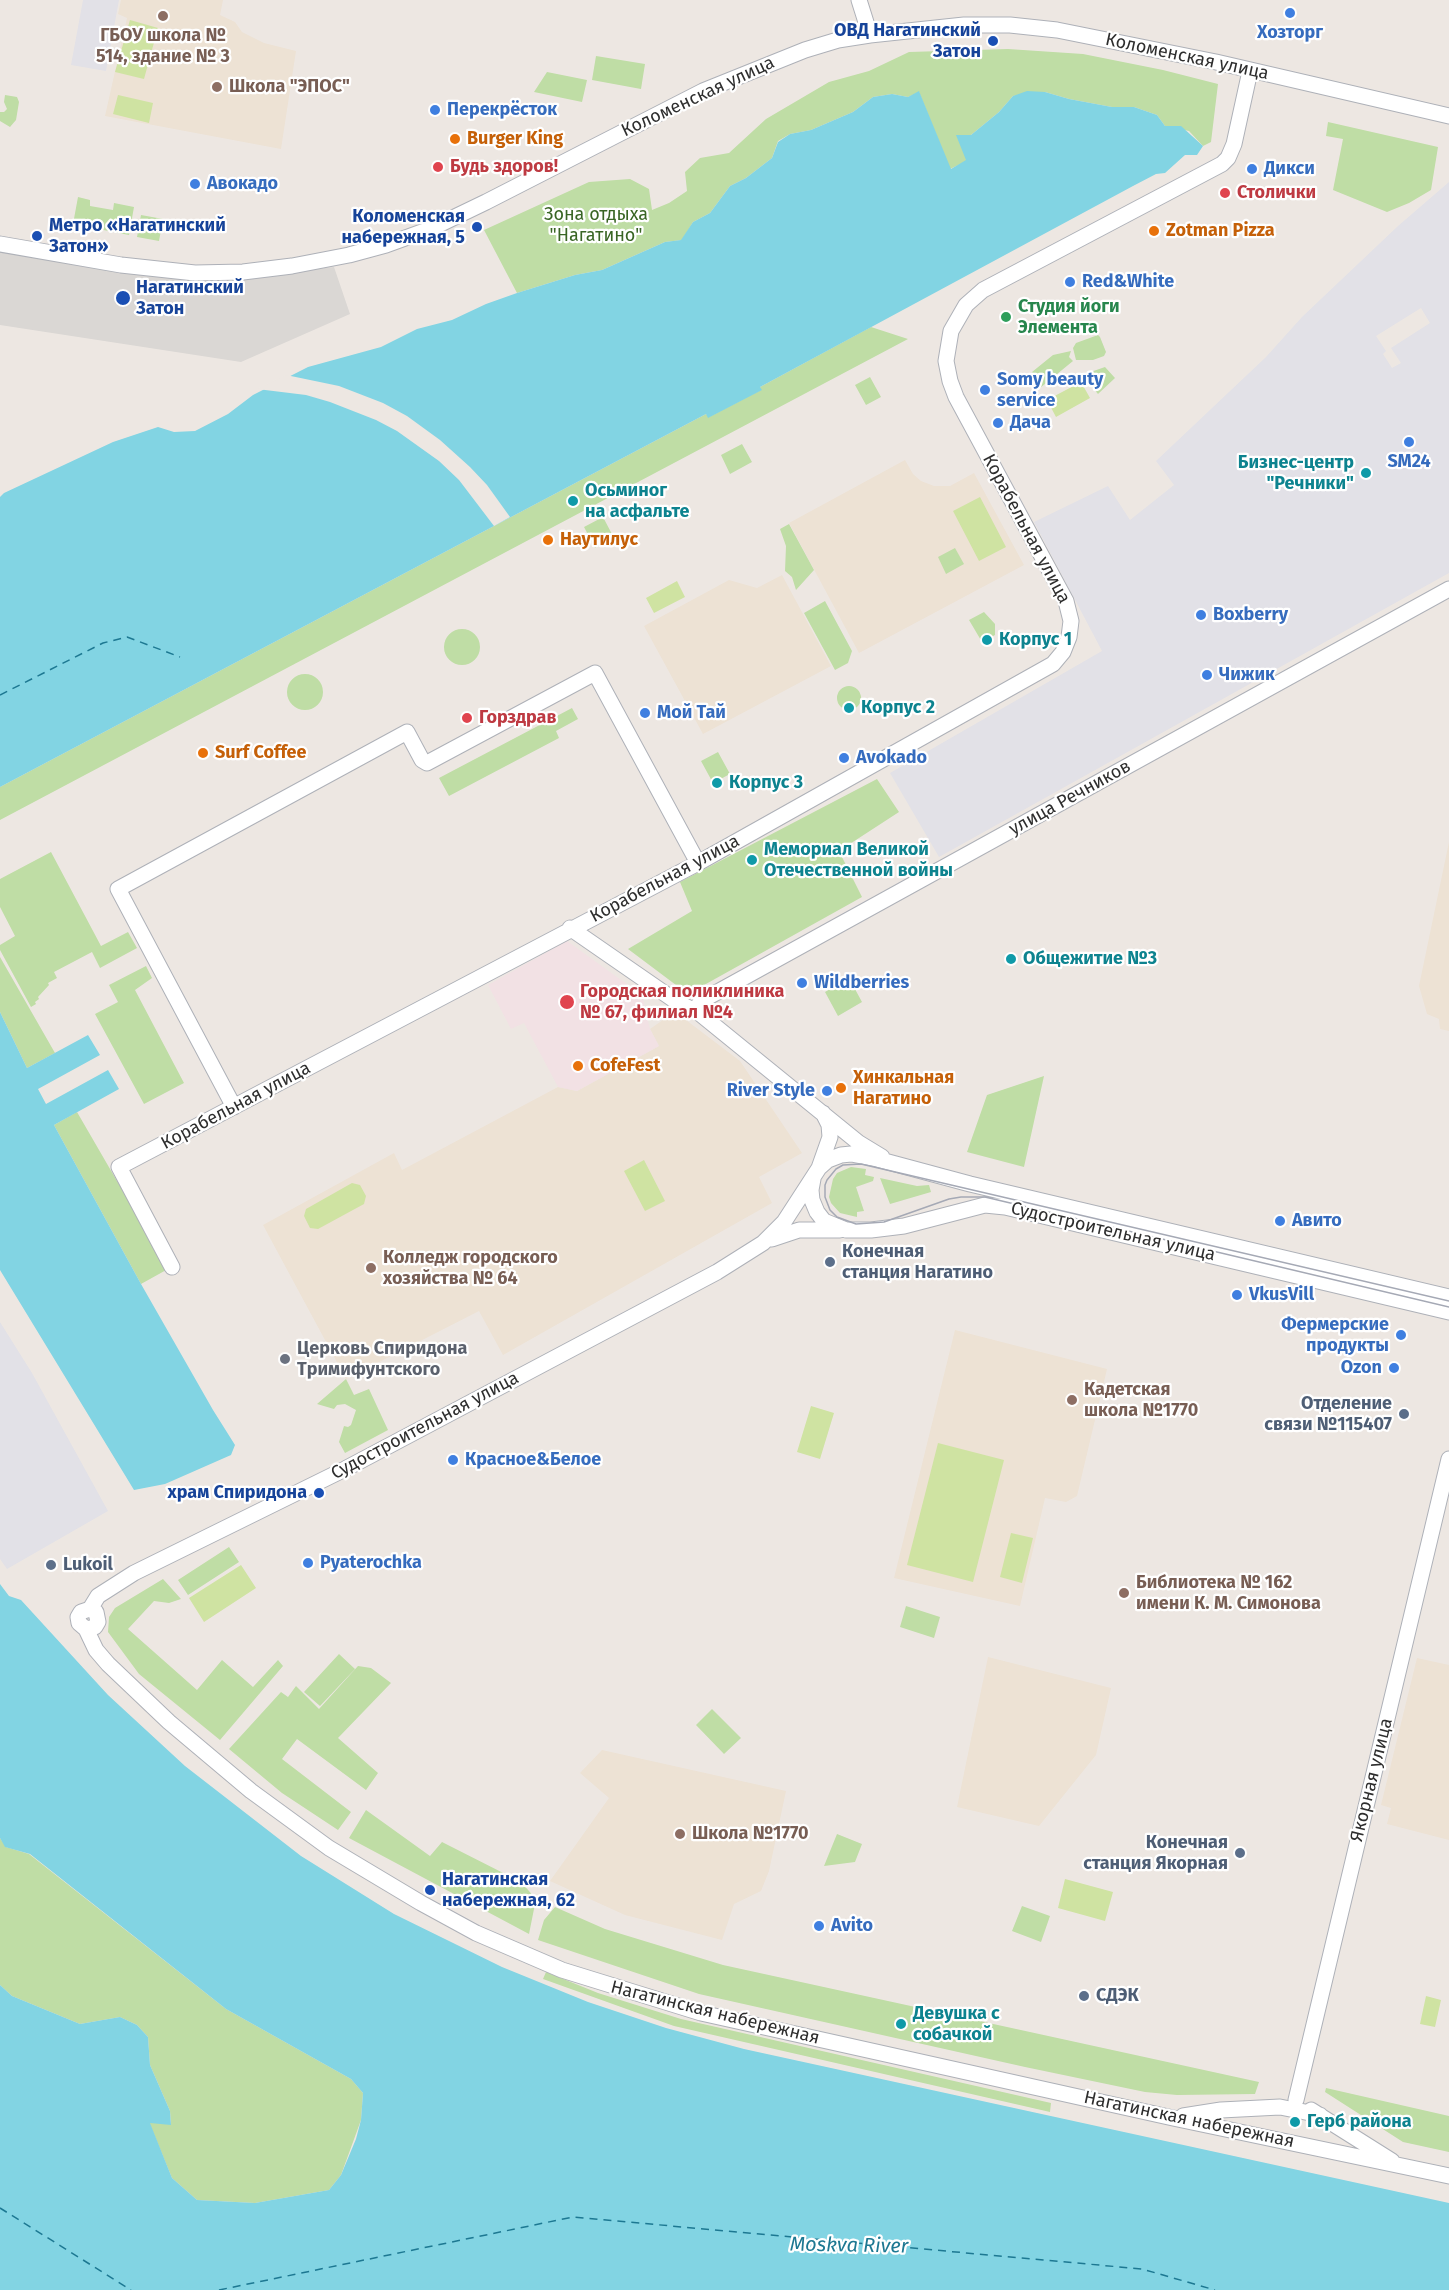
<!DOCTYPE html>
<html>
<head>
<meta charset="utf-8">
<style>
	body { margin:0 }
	canvas { display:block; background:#ede7e2 }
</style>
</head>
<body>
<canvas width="1449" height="2290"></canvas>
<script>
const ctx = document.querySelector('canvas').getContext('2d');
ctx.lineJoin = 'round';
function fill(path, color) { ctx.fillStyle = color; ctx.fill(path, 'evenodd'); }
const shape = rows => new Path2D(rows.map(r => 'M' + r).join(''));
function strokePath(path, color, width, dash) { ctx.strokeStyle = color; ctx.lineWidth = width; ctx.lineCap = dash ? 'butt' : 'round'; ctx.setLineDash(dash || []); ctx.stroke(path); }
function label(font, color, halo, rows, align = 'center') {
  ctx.font = font + ' "Fira Sans",sans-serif'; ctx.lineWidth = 4.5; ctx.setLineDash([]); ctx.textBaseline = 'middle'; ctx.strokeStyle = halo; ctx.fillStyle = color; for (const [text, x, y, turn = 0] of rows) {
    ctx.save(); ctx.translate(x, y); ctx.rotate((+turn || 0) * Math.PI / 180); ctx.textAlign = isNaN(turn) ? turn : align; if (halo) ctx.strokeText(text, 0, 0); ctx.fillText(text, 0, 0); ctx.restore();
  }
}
const industrial = shape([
	[83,0,119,0,106,71,71,65],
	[1449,182,1449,573,939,857,890,773,1102,651,1034,522,1108,486,1130,520,1174,485,1156,461,1266,357,1302,317,1398,226],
	[1421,308,1430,323,1391,348,1401,363,1392,368,1383,354,1386,351,1376,336],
	[0,1322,32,1373,108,1511,7,1569,0,1559]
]);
const education = shape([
	[121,0,223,0,220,15,235,22,242,32,264,43,296,51,281,149,105,116,127,18,118,14],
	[905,460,913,474,921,481,934,486,950,486,974,473,1024,565,859,653,789,523],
	[782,575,831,666,703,734,644,626,729,580,757,588],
	[1449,842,1449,1031,1440,1029,1439,1019,1427,1014,1419,986],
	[670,1015,675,1021,682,1017,740,1061,802,1153,759,1177,772,1203,503,1355,479,1311,346,1379,263,1225,394,1153,402,1170,558,1087,577,1091,659,1046,650,1029],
	[955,1330,1107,1369,1077,1496,1066,1502,1045,1498,1020,1606,894,1578],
	[988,1657,1111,1688,1096,1755,1039,1826,957,1807],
	[1417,1658,1449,1665,1449,1840,1387,1824,1391,1808,1381,1805],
	[602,1750,786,1791,769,1871,761,1891,734,1904,722,1940,625,1915,550,1881,609,1798,580,1773]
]);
const medical = shape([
	[567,941,642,995,650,1029,659,1046,577,1091,558,1087,524,1023,511,1029,488,985]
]);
const green = shape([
	[1008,49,1083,54,1163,70,1218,84,1211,142,1203,146,1189,131,1165,126,1157,115,1134,107,1112,107,1069,99,1045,92,1013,96,999,112,971,135,967,161,950,169,919,92,908,97,892,94,873,97,853,112,811,130,790,134,778,141,772,158,746,178,730,186,710,213,693,222,682,240,665,242,602,270,575,275,517,293,484,230,589,182,630,179,649,189,652,210,669,203,687,191,685,172,700,158,729,153,766,119,829,82,869,71,909,52],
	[596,56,645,64,641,89,592,80],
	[547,72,587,80,582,102,534,92],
	[5,95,17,97,19,102,16,120,10,127,0,121,0,112,4,112,7,109,4,102],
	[1328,122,1438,147,1431,190,1409,203,1387,212,1333,190,1343,139,1326,136],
	[78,197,90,200,90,206,113,210,114,203,134,207,129,235,73,224],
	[141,215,163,219,159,241,137,237],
	[871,327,908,339,0,820,0,787,706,414,709,417,761,390,760,387],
	[1098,335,1100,337,1106,352,1104,356,1093,360,1076,360,1073,348,1076,343],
	[1071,351,1069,357,1073,361,1040,388,1032,372,1053,355],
	[1105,367,1115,378,1098,394,1082,375],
	[870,377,881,397,866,405,855,385],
	[742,444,752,462,730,474,721,455],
	[603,517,614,538,595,548,584,527],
	[789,524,814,570,796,590,792,577,785,571,786,546,780,529],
	[955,548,964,564,946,574,938,557],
	[825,601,852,651,848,663,835,670,804,613],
	[984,612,995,624,995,635,982,642,969,620],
	'444 647a18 18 0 1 1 36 0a18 18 0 1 1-36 0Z',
	'287 692a18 18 0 1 1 36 0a18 18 0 1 1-36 0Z',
	'837 698a12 12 0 1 1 24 0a12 12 0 1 1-24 0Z',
	[572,708,578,719,556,731,559,738,449,796,439,778],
	[718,752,730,774,713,783,701,761],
	[877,779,899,812,839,851,862,897,688,994,628,949,692,911,680,882],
	[51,852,101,946,128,932,137,948,100,968,92,952,54,972,57,978,48,983,49,985,38,997,39,999,35,1002,36,1004,31,1007,0,950,0,945,15,936,0,907,0,879],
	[0,957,55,1053,27,1068,0,1012],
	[146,966,152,978,135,990,184,1083,144,1104,95,1014,118,1002,109,985],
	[849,978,862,1002,838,1016,825,992],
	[1044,1076,1024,1167,967,1152,987,1095],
	[77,1112,168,1269,141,1284,54,1125],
	[851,1167,866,1169,865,1175,874,1177,873,1181,856,1187,864,1211,857,1212,857,1217,840,1213,831,1203,829,1197,833,1179,837,1173],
	[880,1178,917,1186,929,1185,931,1192,890,1204],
	[346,1379,354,1395,369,1389,388,1430,345,1453,339,1442,344,1426,348,1427,351,1425,356,1410,345,1404,337,1405,334,1409,317,1404],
	[229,1547,239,1562,188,1595,178,1580],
	[163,1579,181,1599,169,1603,154,1601,128,1629,197,1690,222,1660,253,1687,278,1660,283,1666,220,1740,139,1674,108,1632,109,1617,115,1608],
	[906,1606,940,1617,934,1638,900,1627],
	[339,1654,355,1669,320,1706,304,1692],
	[358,1666,371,1668,391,1683,338,1738,378,1773,366,1790,297,1739,282,1759,351,1812,338,1830,282,1793,229,1749,281,1692,288,1697,296,1686,319,1709],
	[712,1709,741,1738,724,1754,696,1725],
	[366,1810,430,1856,442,1842,521,1882,536,1899,529,1934,349,1838],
	[837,1834,862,1844,855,1862,824,1866],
	[0,1838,6,1847,29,1854,226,2009,351,2079,363,2093,361,2120,341,2175,329,2190,255,2203,197,2200,172,2178,149,2122,171,2124,170,2111,150,2065,148,2037,137,2025,120,2017,80,2024,12,1996,0,1985],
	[1022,1906,1050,1916,1041,1942,1012,1931],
	[555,1907,605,1929,723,1965,1259,2082,1255,2094,1177,2095,1145,2092,1025,2067,699,1994,538,1940,544,1920],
	[546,1972,598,1993,681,2019,1051,2103,1050,2112,674,2026,543,1979],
	[1326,2088,1449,2116,1449,2152,1403,2142,1325,2092]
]);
const pitch = shape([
	[130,20,158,28,144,79,115,72],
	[118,95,153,103,149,123,113,114],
	[1081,382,1090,398,1056,417,1047,400],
	[980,497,1006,547,979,561,953,511],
	[677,581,685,597,654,613,646,598],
	[644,1160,665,1201,645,1211,624,1171],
	[352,1183,360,1185,366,1196,364,1204,318,1229,310,1228,304,1216,306,1209],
	[811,1406,834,1413,820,1459,797,1452],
	[938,1443,1004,1460,973,1582,907,1565],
	[1011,1533,1033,1538,1022,1583,1000,1577],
	[241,1565,256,1588,204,1622,189,1598],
	[1065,1879,1113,1892,1105,1921,1058,1908],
	[1426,1996,1441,2000,1435,2027,1420,2024]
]);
const plaza = shape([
	[0,249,207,281,334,267,350,314,241,362,0,325]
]);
const water = shape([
	[919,91,951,169,966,160,956,135,971,135,999,112,1013,96,1027,91,1045,92,1069,99,1112,107,1134,107,1157,115,1165,126,1181,126,1203,146,1197,155,1185,155,1165,173,1156,174,1133,186,760,387,762,390,708,418,706,414,0,787,0,497,4,493,113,442,158,427,174,432,195,431,228,414,253,395,308,367,381,347,417,329,452,320,486,304,517,293,575,275,602,270,665,242,681,240,693,222,710,213,730,186,746,178,772,158,778,142,790,134,811,130,853,112,873,97,892,94,908,97],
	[0,1012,27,1068,88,1035,100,1055,38,1089,46,1104,108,1070,119,1089,54,1125,141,1284,213,1410,235,1445,231,1455,165,1484,134,1490,0,1270],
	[0,1584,9,1596,21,1600,108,1695,185,1766,301,1856,394,1914,502,1967,588,2002,666,2028,744,2049,1449,2203,1449,2290,0,2290,0,1985,12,1996,80,2024,120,2017,137,2025,148,2037,150,2065,170,2111,171,2125,150,2123,172,2178,197,2200,255,2203,329,2190,341,2175,356,2139,361,2120,363,2093,351,2079,226,2009,30,1854,5,1847,0,1838]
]);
const pier = shape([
	[286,375,339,386,383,403,407,416,440,440,470,467,487,485,510,517,494,526,459,480,439,461,397,431,376,420,330,402,306,395,257,389]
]);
const ferry = shape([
	[0,695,103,643,127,637,180,657],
	[0,2208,131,2290],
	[219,2290,573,2217,1142,2269,1215,2290]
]);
const minor = shape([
	[859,0,870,35],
	[0,244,121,265,195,273,243,272,292,266,349,255,386,245,430,229,486,202,703,91,805,50,838,40,870,35,964,25,1010,25,1057,30,1216,62,1449,116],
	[570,928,677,1002,699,1013,859,1143,882,1157],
	[699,1013,699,1004,703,1000,1449,589],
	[234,1107,118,889,407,732,422,760,427,763,595,673,698,863],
	[819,1168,828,1160,841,1155,851,1154,877,1159,970,1184,1449,1297],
	[813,1179,811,1190,812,1200,817,1212,824,1221,846,1230,871,1230,904,1226,985,1205,1005,1207,1449,1312],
	[772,1239,799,1230,840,1230],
	[172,1267,119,1167,698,863,1053,664,1063,652,1069,637,1071,621,1066,601,956,397,950,381,946,361,951,331,966,305,983,290,1222,164,1228,158,1234,144,1250,71],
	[86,1629,96,1650,108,1664,169,1722,251,1791,329,1848,421,1903,476,1933,562,1970,701,2013,1173,2118,1449,2176],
	[86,1629,79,1623,78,1617,81,1612,90,1609,98,1596,134,1573,345,1469,717,1272,763,1243,784,1222,819,1168,830,1137,829,1125,823,1113],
	[86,1629,95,1627,98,1622,96,1612,90,1609],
	[1296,2100,1449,1459],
	[1311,2110,1392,2161],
	[1183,2116,1221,2110,1280,2107,1320,2115]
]);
const tram = shape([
	[1449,1301,861,1164,843,1165,836,1169,827,1180,825,1185,825,1197,830,1210,837,1217,856,1224,884,1222,949,1199,961,1197,985,1197,1449,1307]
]);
const markers = [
	[1290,13,6,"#3f7fe0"],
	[163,16,6,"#8d6e63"],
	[993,41,6,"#1a4fb4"],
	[217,87,6,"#8d6e63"],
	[435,110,6,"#3f7fe0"],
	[455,139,6,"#e8710a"],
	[438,167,6,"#e0444e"],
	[1252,169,6,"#3f7fe0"],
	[195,184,6,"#3f7fe0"],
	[1225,193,6,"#e0444e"],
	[477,227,6,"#1a4fb4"],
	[1154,231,6,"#e8710a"],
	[37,236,6,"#1a4fb4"],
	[1070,282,6,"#3f7fe0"],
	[123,298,8,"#1a4fb4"],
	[1006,317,6,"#2e9e5b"],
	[985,390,6,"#3f7fe0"],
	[998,423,6,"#3f7fe0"],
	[1409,442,6,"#3f7fe0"],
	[1366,473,6,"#0f9aa8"],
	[573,501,6,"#0f9aa8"],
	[548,540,6,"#e8710a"],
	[1201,615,6,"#3f7fe0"],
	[987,640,6,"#0f9aa8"],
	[1207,675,6,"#3f7fe0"],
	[849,708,6,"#0f9aa8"],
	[645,713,6,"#3f7fe0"],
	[467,718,6,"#e0444e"],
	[203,753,6,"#e8710a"],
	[844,758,6,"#3f7fe0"],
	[717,783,6,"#0f9aa8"],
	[752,860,6,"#0f9aa8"],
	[1011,959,6,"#0f9aa8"],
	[802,983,6,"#3f7fe0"],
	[567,1002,8,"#e0444e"],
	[578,1066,6,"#e8710a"],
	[841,1088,6,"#e8710a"],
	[827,1091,6,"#3f7fe0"],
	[1280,1221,6,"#3f7fe0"],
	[830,1262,6,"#5c6f8a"],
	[371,1268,6,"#8d6e63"],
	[1237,1295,6,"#3f7fe0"],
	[1401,1335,6,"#3f7fe0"],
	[285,1359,6,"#6b7280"],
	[1394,1368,6,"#3f7fe0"],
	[1072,1400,6,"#8d6e63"],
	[1404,1414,6,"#5c6f8a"],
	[453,1460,6,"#3f7fe0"],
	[319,1493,6,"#1a4fb4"],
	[308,1563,6,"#3f7fe0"],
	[51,1565,6,"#5c6f8a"],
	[1124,1593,6,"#8d6e63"],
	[680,1834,6,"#8d6e63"],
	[1240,1853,6,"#5c6f8a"],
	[430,1890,6,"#1a4fb4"],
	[819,1926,6,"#3f7fe0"],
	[1084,1996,6,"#5c6f8a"],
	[901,2024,6,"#0f9aa8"],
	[1295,2122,6,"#0f9aa8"]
];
const transitNames = [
	["ОВД Нагатинский",981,31],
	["Затон",981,52],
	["Коломенская",465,217],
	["набережная, 5",465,238],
	["Метро «Нагатинский",49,226,"left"],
	["Затон»",49,247,"left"],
	["Нагатинский",136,288,"left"],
	["Затон",136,309,"left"],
	["храм Спиридона",307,1493],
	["Нагатинская",442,1880,"left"],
	["набережная, 62",442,1901,"left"]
];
const shopNames = [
	["Хозторг",1290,33,"center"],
	["Перекрёсток",447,110],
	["Дикси",1264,169],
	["Авокадо",207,184],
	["Red&White",1082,282],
	["Somy beauty",997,380],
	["service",997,401],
	["Дача",1010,423],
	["SM24",1409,462,"center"],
	["Boxberry",1213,615],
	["Чижик",1219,675],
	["Мой Тай",657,713],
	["Avokado",856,758],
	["Wildberries",814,983],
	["River Style",815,1091,"right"],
	["Авито",1292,1221],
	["VkusVill",1249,1295],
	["Фермерские",1389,1325,"right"],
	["продукты",1389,1346,"right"],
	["Ozon",1382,1368,"right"],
	["Красное&Белое",465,1460],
	["Pyaterochka",320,1563],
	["Avito",831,1926]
];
const educationNames = [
	["ГБОУ школа №",163,36,"center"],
	["514, здание № 3",163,57,"center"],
	["Школа \"ЭПОС\"",229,87],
	["Колледж городского",383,1258],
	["хозяйства № 64",383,1279],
	["Кадетская",1084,1390],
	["школа №1770",1084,1411],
	["Библиотека № 162",1136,1583],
	["имени К. М. Симонова",1136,1604],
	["Школа №1770",692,1834]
];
const streetNames = [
	["Коломенская улица",1187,57,12],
	["Коломенская улица",698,97,-25],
	["Корабельная улица",1026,529,62],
	["улица Речников",1070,798,-29],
	["Корабельная улица",665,879,-28],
	["Корабельная улица",236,1106,-28],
	["Судостроительная улица",1113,1232,13],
	["Судостроительная улица",425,1426,-28],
	["Якорная улица",1372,1780,-76],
	["Нагатинская набережная",715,2013,14],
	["Нагатинская набережная",1189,2120,12]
];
const foodNames = [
	["Burger King",467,139],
	["Zotman Pizza",1166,231],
	["Наутилус",560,540],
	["Surf Coffee",215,753],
	["CofeFest",590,1066],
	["Хинкальная",853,1078],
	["Нагатино",853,1099]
];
const healthNames = [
	["Будь здоров!",450,167],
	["Столички",1237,193],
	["Горздрав",479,718],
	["Городская поликлиника",580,992],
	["№ 67, филиал №4",580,1013]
];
const parkNames = [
	["Зона отдыха",596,215],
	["\"Нагатино\"",596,236]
];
const leisureNames = [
	["Студия йоги",1018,307],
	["Элемента",1018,328]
];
const cultureNames = [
	["Бизнес-центр",1354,463,"right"],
	["\"Речники\"",1354,484,"right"],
	["Осьминог",585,491],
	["на асфальте",585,512],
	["Корпус 1",999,640],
	["Корпус 2",861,708],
	["Корпус 3",729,783],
	["Мемориал Великой",764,850],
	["Отечественной войны",764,871],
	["Общежитие №3",1023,959],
	["Девушка с",913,2014],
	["собачкой",913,2035],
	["Герб района",1307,2122]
];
const serviceNames = [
	["Конечная",842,1252],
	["станция Нагатино",842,1273],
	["Отделение",1392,1404,"right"],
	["связи №115407",1392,1425,"right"],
	["Lukoil",63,1565],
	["Конечная",1228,1843,"right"],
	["станция Якорная",1228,1864,"right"],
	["СДЭК",1096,1996]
];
const worshipNames = [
	["Церковь Спиридона",297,1349],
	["Тримифунтского",297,1370]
];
const waterNames = [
	["Moskva River",849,2246,1]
];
fill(industrial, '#e2e1e7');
fill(education, '#ede2d4');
fill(medical, '#f2e1e4');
fill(green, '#bfdda5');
fill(pitch, '#cfe3a2');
fill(plaza, '#dad7d4');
fill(water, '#82d4e3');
fill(pier, '#ede7e2');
strokePath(ferry, '#1d7892', 1.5, [8, 6]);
strokePath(minor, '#aeb1b8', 17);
strokePath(minor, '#fff', 15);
strokePath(tram, '#a5a9b5', 1.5);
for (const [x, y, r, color] of markers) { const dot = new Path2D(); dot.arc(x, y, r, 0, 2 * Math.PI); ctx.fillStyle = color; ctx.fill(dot); strokePath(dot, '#fff', 2); }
label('bold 18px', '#164399', '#fff', transitNames, 'right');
label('bold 18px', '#366cbe', '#fff', shopNames, 'left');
label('bold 18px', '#785e54', '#fff', educationNames, 'left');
label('18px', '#2e2e2e', '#fff', streetNames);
label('bold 18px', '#c56008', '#fff', foodNames, 'left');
label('bold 18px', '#be3a42', '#fff', healthNames, 'left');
label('18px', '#396524', '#fff', parkNames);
label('bold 18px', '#27864d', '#fff', leisureNames, 'left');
label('bold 18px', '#0d838f', '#fff', cultureNames, 'left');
label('bold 18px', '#4e5e75', '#fff', serviceNames, 'left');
label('bold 18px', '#5b616d', '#fff', worshipNames, 'left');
label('italic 20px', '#1d7892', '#fff', waterNames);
</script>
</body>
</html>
